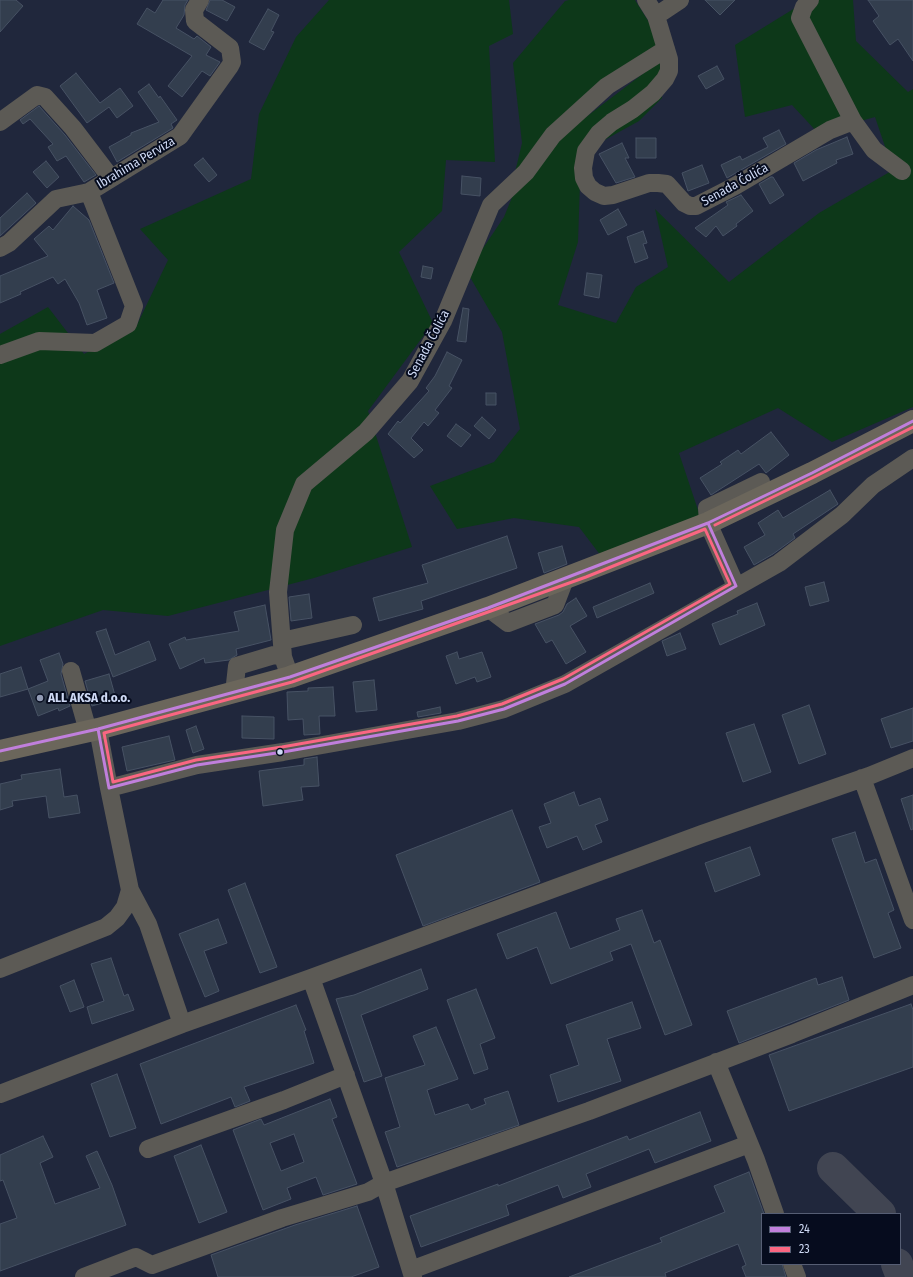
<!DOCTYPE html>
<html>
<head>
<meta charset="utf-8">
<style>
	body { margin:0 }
	#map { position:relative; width:913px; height:1277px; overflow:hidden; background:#20273c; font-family:"Fira Sans Condensed",sans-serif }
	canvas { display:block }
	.legend { position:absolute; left:761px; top:1213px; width:140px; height:52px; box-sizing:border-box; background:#060c1e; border:1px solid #565e74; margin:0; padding:5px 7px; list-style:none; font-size:12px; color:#ced9f4 }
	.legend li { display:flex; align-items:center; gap:8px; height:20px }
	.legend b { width:20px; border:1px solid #565e74 }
</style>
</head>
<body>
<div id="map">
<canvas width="913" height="1277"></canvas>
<ul class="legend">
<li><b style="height:5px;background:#c07fdc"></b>24</li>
<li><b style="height:5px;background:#fa6682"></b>23</li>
</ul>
</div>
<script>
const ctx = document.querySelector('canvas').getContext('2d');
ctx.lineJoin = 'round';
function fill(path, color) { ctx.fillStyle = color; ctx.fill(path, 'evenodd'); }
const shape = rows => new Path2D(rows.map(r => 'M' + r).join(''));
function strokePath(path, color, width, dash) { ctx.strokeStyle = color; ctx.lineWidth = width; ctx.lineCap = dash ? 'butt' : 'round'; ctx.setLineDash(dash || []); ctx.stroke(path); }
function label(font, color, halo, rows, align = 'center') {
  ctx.font = font + ' "Fira Sans Condensed",sans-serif'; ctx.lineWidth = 4; ctx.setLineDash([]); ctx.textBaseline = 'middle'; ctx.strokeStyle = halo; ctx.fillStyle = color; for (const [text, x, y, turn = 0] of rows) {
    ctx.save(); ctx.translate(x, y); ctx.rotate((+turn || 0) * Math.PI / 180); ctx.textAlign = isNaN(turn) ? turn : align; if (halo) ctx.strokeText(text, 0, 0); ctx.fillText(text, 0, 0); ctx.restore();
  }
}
const green = shape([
	[329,0,509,0,513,34,489,46,495,162,446,160,442,211,399,252,433,323,368,411,412,547,314,578,168,616,103,610,0,646,0,334,48,307,84,354,136,327,168,260,140,229,251,179,259,114,296,37],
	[569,0,635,0,666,49,607,86,512,185,522,143,513,63,565,1],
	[808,0,853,0,856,41,908,92,913,89,913,407,832,442,778,408,679,453,700,516,601,556,579,527,514,518,457,529,430,486,494,462,520,429,502,332,467,272,504,217,515,190,569,130,661,60,662,98,639,121,581,153,578,242,558,305,616,323,636,287,668,267,655,209,729,282,819,213,893,170,875,117,818,133,792,105,745,117,735,45]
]);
const taxiway = shape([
	[833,1168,880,1214],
	[897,1264,902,1277]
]);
const building = shape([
	[0,0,16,0,23,6,0,32,0,0],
	[163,0,188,0,185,5,184,15,176,28,194,39,197,36,211,47,206,55,220,62,210,76,202,71,182,97,168,86,192,56,137,24,147,8,155,13,163,0],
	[210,0,222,0,235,7,227,21,206,10,210,0],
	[705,0,735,0,720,15,705,0],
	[868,0,913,0,913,61,898,39,890,45,873,21,879,16,868,0],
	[268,9,279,15,271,31,274,32,264,50,249,42,268,9],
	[717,66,724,79,706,89,698,76,717,66],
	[76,73,100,103,120,88,133,106,117,118,109,107,87,123,60,86,76,73],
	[149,84,159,98,160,96,177,120,171,124,173,128,117,162,109,147,131,135,131,133,159,122,138,92,149,84],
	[39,106,65,135,96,175,84,182,66,156,57,161,48,147,53,144,30,119,23,124,20,120,39,106],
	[779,130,786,144,727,178,721,165,740,156,742,160,768,147,763,138,779,130],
	[847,137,853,154,836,160,837,163,803,181,794,163,816,150,847,137],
	[636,138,656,138,656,158,636,158,636,138],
	[622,143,629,158,625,158,635,177,616,183,599,154,622,143],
	[203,158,217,175,209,182,194,165,203,158],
	[46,161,59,177,47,188,33,172,46,161],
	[702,165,709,183,688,191,682,173,702,165],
	[462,176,481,178,480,196,461,194,462,176],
	[771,177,773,177,784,195,770,204,759,184,771,177],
	[27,193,36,203,0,236,0,218,27,193],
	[741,195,753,211,736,224,737,226,723,236,716,226,706,237,695,228,728,205,726,202,741,195],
	[73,206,89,220,114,283,97,290,107,318,87,325,79,303,65,279,58,284,53,277,20,292,21,294,0,303,0,276,48,256,34,239,49,226,53,230,73,206],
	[618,209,627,225,608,235,600,220,618,209],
	[643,231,647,243,643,244,648,258,635,263,627,237,643,231],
	[423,266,433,268,431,279,421,277,423,266],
	[587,273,602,275,599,298,584,295,587,273],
	[463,308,469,309,466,342,457,341,463,308],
	[447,352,462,360,449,386,452,388,435,410,439,413,428,426,424,422,411,438,423,450,414,458,388,434,398,421,400,423,429,391,426,388,435,376,447,352],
	[486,393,496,393,496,405,486,405,486,393],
	[482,417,496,430,489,439,474,426,482,417],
	[456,424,471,435,461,447,447,436,456,424],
	[771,432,789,455,766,473,759,464,711,495,700,478,722,464,720,462,738,450,741,454,771,432],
	[830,490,838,504,793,534,795,538,773,554,754,565,744,547,765,535,758,523,778,510,783,518,830,490],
	[507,536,517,568,421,601,423,609,379,621,373,598,428,583,422,565,507,536],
	[562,546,567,564,544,573,538,553,562,546],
	[824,582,829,601,810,606,805,587,824,582],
	[650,583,654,593,597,618,593,607,650,583],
	[309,594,312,618,291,621,289,597,309,594],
	[576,598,587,616,570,626,586,652,566,664,552,640,546,643,535,624,559,615,563,612,567,604,576,598],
	[757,603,765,625,720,645,712,624,738,614,737,611,757,603],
	[265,605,271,640,236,649,237,655,229,660,205,663,204,658,180,669,169,644,185,637,186,640,239,631,234,612,265,605],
	[106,629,115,655,149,641,156,660,113,677,96,632,106,629],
	[680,633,686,649,667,656,662,641,680,633],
	[457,652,459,659,482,652,491,677,477,682,475,677,456,684,446,656,457,652],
	[59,653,63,664,61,674,70,706,59,711,58,708,38,716,28,689,48,681,40,660,59,653],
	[21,667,28,689,0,697,0,674,21,667],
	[109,674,116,699,92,706,85,681,109,674],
	[374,680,377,710,356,712,353,682,374,680],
	[333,687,335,716,319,716,320,734,304,735,303,719,288,720,287,692,308,691,308,688,333,687],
	[809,705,826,754,799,764,782,715,809,705],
	[440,707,441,713,418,717,417,712,440,707],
	[913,708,913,741,891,748,881,719,913,708],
	[242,716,274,717,274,739,242,738,242,716],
	[754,724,771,772,743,782,726,733,754,724],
	[196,726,204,749,193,753,186,730,196,726],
	[169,736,175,760,127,771,122,747,169,736],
	[317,757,319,786,301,787,303,800,263,806,259,771,304,765,304,759,317,757],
	[60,769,64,797,77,795,80,813,49,818,46,796,12,801,13,806,0,810,0,784,22,779,21,775,60,769],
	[574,792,579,806,600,798,608,820,595,825,602,842,583,850,577,836,547,848,539,827,551,823,544,804,574,792],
	[913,795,913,829,911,830,901,799,913,795],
	[512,810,540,882,423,926,396,855,512,810],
	[855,832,865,863,876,859,894,910,888,913,901,948,874,958,832,839,855,832],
	[750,847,760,875,715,892,705,863,750,847],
	[245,883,277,967,260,973,228,890,245,883],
	[642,910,654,943,660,940,692,1025,665,1035,631,944,610,952,613,960,551,984,537,947,507,959,497,934,556,912,570,949,620,930,616,919,642,910],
	[218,919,227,943,204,951,219,991,205,997,179,934,218,919],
	[111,958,124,996,128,994,134,1010,92,1024,87,1007,104,1001,91,964,111,958],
	[421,969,428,989,361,1015,382,1076,364,1082,336,999,354,995,421,969],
	[842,977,849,1000,739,1043,727,1011,816,978,818,985,842,977],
	[74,980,84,1007,70,1012,60,986,74,980],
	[476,989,495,1038,480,1044,488,1069,474,1074,447,1000,476,989],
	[632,1002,641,1028,607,1039,621,1081,558,1102,550,1075,579,1065,566,1025,632,1002],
	[911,1004,913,1010,913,1067,789,1111,769,1055,911,1004],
	[296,1005,306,1030,304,1031,314,1063,244,1087,250,1101,235,1107,231,1097,161,1124,140,1064,296,1005],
	[436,1027,458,1079,427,1090,435,1115,468,1104,471,1110,486,1104,484,1099,508,1091,519,1125,397,1167,385,1132,400,1127,385,1078,425,1065,413,1036,436,1027],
	[117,1074,136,1128,110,1137,91,1084,117,1074],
	[330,1099,337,1117,332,1119,357,1184,323,1195,316,1177,287,1188,291,1199,263,1210,233,1130,261,1119,264,1125,330,1099],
	[294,1134,304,1162,281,1171,270,1143,294,1134],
	[700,1112,711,1141,655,1163,649,1149,586,1174,591,1187,563,1198,558,1185,506,1205,509,1215,421,1247,410,1216,498,1184,498,1186,627,1136,629,1140,700,1112],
	[43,1136,53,1157,40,1163,55,1204,100,1188,86,1156,97,1151,112,1185,126,1225,0,1271,0,1224,17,1218,3,1180,0,1181,0,1155,43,1136],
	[201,1145,227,1212,199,1223,174,1156,201,1145],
	[749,1172,764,1214,762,1214,762,1264,782,1264,786,1277,746,1277,742,1267,746,1265,738,1244,665,1273,666,1277,569,1277,662,1242,660,1238,725,1212,714,1186,749,1172],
	[357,1206,379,1267,351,1277,218,1277,211,1255,295,1225,357,1206]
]);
const minor = shape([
	[646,0,656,16,669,59,669,71,665,79,653,93,633,109,612,122,599,133,586,151,583,168,584,178,588,186,595,192,604,196,613,195,649,183,658,183,667,184,684,203,690,206,696,206,735,186,830,130,853,121],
	[810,0,804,7,800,18,853,121,874,150,902,171],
	[656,16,680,0],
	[0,122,37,95,45,97,73,128,111,178],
	[0,248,9,243,56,199,89,192,180,136,230,66,232,62,230,48,195,21,194,10,200,0],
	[0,355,39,341,95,343,128,324,134,306,89,192],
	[736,586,708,523,707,508,761,482],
	[488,608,508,623,555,605,565,579],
	[282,641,353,625],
	[71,671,88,731],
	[290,677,283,657,278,592,285,530,304,484,366,432,410,381,443,321,491,205,526,172,553,135,607,86,666,49],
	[234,693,237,666,274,655,283,657],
	[98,729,109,788,197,765,283,752,458,721,504,709,565,684,779,563,842,515,873,485,913,458],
	[862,778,913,920],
	[109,788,130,890,148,924,182,1024],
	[0,969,106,927,117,918,125,907,130,890],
	[311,978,384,1183,413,1277],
	[716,1062,756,1160,775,1214],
	[0,1094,182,1024,311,978,702,834,869,776,913,758],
	[148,1149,284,1100,346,1075],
	[792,1264,797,1277],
	[411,1270,749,1144],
	[84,1277,136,1257,152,1265,282,1218,368,1192,384,1183,589,1111,792,1034,913,985]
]);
const major = shape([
	[0,751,98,729,290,677,488,608,708,523,812,473,913,421]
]);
const bus1 = shape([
	[98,729,109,788,197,765,283,752,458,721,504,709,565,684,736,586,708,523],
	[0,751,98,729,290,677,488,608,708,523,812,473,913,421]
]);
const bus2 = shape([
	[715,525,814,477,913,427],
	[705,529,730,584,563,679,502,704,457,716,282,747,196,760,113,782,104,733,292,682,586,577,705,529]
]);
const markers = [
	[40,698,4,"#919bb4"],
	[280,752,3.5,"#ced9f4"]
];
const streetNames = [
	["Ibrahima Perviza",136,163,-31],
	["Senada Čolića",735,185,-29],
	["Senada Čolića",429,344,-62]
];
const poiNames = [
	["ALL AKSA d.o.o.",48,698]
];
fill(green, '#0d3819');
strokePath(taxiway, '#414552', 32);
fill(building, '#333e4e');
strokePath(building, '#475264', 1);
strokePath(minor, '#5c5a55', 18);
strokePath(major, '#6b665b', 22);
strokePath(bus1, '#c07fdc', 3);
strokePath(bus2, '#fa6682', 3);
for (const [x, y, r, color] of markers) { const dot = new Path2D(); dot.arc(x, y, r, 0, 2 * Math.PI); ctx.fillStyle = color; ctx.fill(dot); strokePath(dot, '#060c1e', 1.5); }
label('13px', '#ced9f4', '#060c1e', streetNames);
label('bold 13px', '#ced9f4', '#060c1e', poiNames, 'left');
</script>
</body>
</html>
